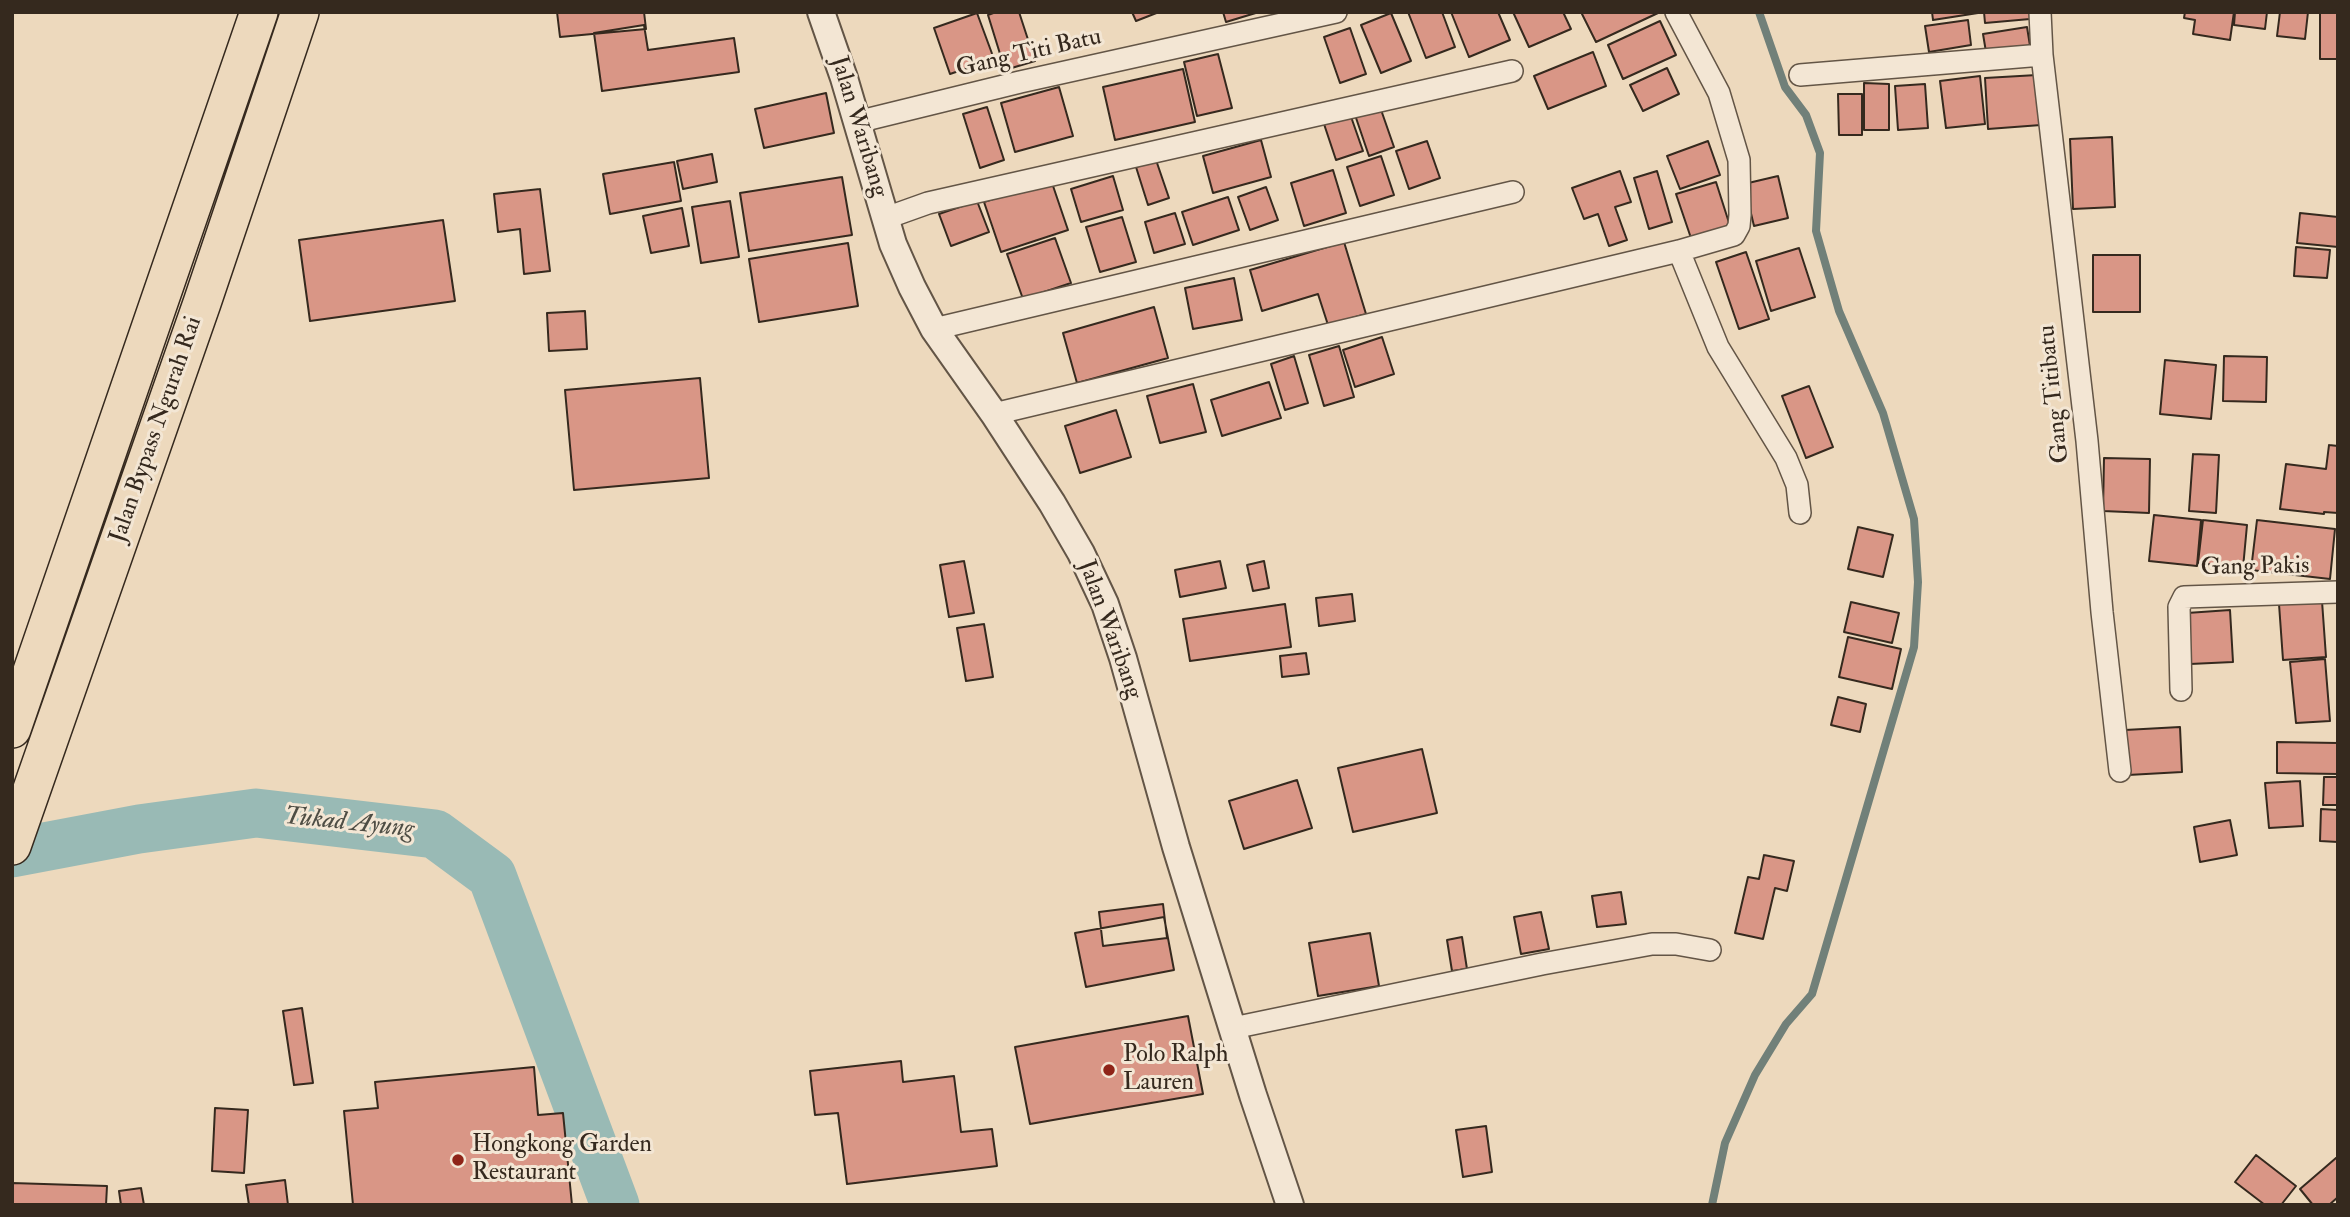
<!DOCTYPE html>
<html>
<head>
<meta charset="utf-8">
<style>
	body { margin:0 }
	#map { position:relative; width:2350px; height:1217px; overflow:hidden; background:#edd9bd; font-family:"IM FELL Double Pica",serif }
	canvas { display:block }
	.frame { position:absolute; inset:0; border:14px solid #35291e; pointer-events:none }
</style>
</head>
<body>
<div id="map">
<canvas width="2350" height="1217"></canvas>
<div class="frame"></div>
</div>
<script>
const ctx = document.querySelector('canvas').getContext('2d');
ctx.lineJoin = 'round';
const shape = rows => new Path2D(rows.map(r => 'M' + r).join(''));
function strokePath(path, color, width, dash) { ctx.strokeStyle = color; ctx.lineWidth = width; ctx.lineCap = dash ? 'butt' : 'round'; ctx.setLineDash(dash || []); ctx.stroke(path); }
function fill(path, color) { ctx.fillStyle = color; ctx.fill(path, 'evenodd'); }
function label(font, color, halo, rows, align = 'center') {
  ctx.font = font + ' "IM FELL Double Pica",serif'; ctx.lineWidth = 6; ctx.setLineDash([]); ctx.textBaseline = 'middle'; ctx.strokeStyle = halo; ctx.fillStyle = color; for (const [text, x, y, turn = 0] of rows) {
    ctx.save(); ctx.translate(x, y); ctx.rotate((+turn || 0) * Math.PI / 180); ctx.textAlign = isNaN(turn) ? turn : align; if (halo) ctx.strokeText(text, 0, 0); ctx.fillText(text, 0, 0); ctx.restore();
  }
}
const stream = shape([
	[1712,1205,1725,1143,1755,1075,1786,1024,1812,994,1914,647,1918,582,1914,519,1883,413,1839,311,1816,231,1820,153,1806,115,1785,87,1759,12]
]);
const river = shape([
	[12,853,139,829,256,813,435,834,492,876,615,1205]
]);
const building = shape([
	[557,12,644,12,646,29,560,37,557,12],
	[996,12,1019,12,1035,61,1005,70,988,15,996,12],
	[1132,12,1159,12,1136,21,1132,12],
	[1223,12,1259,12,1226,22,1223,12],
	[1408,12,1442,12,1455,47,1426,58,1408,12],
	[1451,12,1498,12,1510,40,1469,57,1451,12],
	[1513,12,1563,12,1571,29,1529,47,1513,12],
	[1581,12,1657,12,1658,13,1596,42,1581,12],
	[1932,12,1977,12,1978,13,1933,20,1932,12],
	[1984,12,2030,12,2030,19,1985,23,1984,12],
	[2185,12,2234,12,2230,40,2193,34,2195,20,2184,18,2185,12],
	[2235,12,2267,12,2265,29,2234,25,2235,12],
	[2280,12,2308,12,2305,39,2277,36,2280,12],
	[2320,12,2338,12,2338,59,2320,59,2320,12],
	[977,13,994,59,950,74,934,28,977,13],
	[1391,13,1411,61,1381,73,1361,25,1391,13],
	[1968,20,1971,45,1929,52,1925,26,1968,20],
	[1660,21,1676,55,1623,79,1608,45,1660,21],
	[644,25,648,50,734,38,739,72,602,91,594,33,644,25],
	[2027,27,2031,52,1987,58,1983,34,2027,27],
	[1350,28,1366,74,1340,83,1324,37,1350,28],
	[1593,52,1606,86,1548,109,1534,76,1593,52],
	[1218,54,1232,108,1197,116,1184,62,1218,54],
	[1667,68,1679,94,1643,111,1630,85,1667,68],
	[1183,69,1195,122,1115,140,1103,87,1183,69],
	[2037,75,2041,125,1988,129,1985,78,2037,75],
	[1980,76,1985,124,1946,128,1940,81,1980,76],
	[1864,83,1889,84,1889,130,1864,130,1864,83],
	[1925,84,1928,128,1898,130,1895,86,1925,84],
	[1059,87,1073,136,1015,152,1001,103,1059,87],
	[826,93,834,133,764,148,755,109,826,93],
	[1838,94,1862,94,1862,135,1839,135,1838,94],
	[1379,104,1394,147,1369,156,1354,112,1379,104],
	[987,107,1004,160,980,168,963,114,987,107],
	[1349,111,1363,151,1336,160,1323,121,1349,111],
	[2112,137,2115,207,2073,209,2070,139,2112,137],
	[1261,140,1271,177,1213,193,1203,156,1261,140],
	[1427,141,1440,178,1409,189,1396,151,1427,141],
	[1708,141,1720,175,1680,189,1667,156,1708,141],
	[712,154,717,182,683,189,677,161,712,154],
	[1381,156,1394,195,1360,206,1347,167,1381,156],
	[1156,160,1169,198,1148,205,1136,167,1156,160],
	[674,162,681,201,610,214,603,174,674,162],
	[1333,170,1346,213,1304,226,1291,183,1333,170],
	[1620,171,1631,202,1615,207,1627,240,1609,246,1598,214,1584,219,1572,188,1620,171],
	[1657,171,1672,222,1649,229,1634,178,1657,171],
	[1113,176,1123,210,1081,222,1071,189,1113,176],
	[1778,176,1788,218,1754,226,1744,184,1778,176],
	[842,177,852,235,749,251,740,193,842,177],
	[1051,180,1068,230,1001,252,984,202,1051,180],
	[1716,182,1731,229,1692,241,1676,194,1716,182],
	[1266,187,1278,220,1250,230,1238,197,1266,187],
	[540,189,550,271,524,274,520,229,498,232,494,194,540,189],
	[1228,197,1239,230,1193,245,1182,212,1228,197],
	[730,201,739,257,701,263,692,207,730,201],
	[977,201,989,232,951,246,939,214,977,201],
	[682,208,689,246,651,253,643,216,682,208],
	[1175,213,1185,244,1154,253,1145,222,1175,213],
	[2300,213,2338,217,2338,247,2297,243,2300,213],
	[1122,217,1136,262,1100,272,1086,227,1122,217],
	[443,220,455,301,310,321,299,240,443,220],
	[1055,238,1071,283,1023,299,1007,254,1055,238],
	[1344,242,1366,314,1328,325,1318,294,1262,311,1250,270,1344,242],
	[848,243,858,306,759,322,749,259,848,243],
	[2296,247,2330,250,2327,278,2294,276,2296,247],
	[1799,248,1815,297,1771,311,1756,261,1799,248],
	[1746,252,1769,319,1739,329,1716,262,1746,252],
	[2093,255,2140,255,2140,312,2093,312,2093,255],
	[1234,278,1242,320,1193,329,1185,288,1234,278],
	[1154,307,1168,358,1077,383,1063,333,1154,307],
	[585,311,587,349,549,351,547,313,585,311],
	[1382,337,1394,374,1355,387,1343,350,1382,337],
	[1339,346,1354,397,1324,406,1309,355,1339,346],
	[1294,356,1308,403,1285,410,1271,364,1294,356],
	[2224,356,2267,357,2266,402,2223,401,2224,356],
	[2165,360,2216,365,2211,419,2160,414,2165,360],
	[700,378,709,478,574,490,565,390,700,378],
	[1269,382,1281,418,1222,436,1211,400,1269,382],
	[1193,384,1206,432,1160,443,1147,396,1193,384],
	[1809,386,1833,447,1806,458,1782,396,1809,386],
	[1116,410,1131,457,1080,473,1065,426,1116,410],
	[2329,445,2338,446,2338,513,2324,512,2324,514,2280,509,2286,464,2326,469,2329,445],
	[2193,454,2219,455,2216,513,2189,511,2193,454],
	[2104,458,2150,459,2149,513,2103,511,2104,458],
	[2154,515,2201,520,2197,566,2149,561,2154,515],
	[2203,520,2247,525,2243,568,2198,563,2203,520],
	[2257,520,2335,529,2330,579,2251,570,2257,520],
	[1858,527,1893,535,1883,577,1848,569,1858,527],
	[964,561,974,613,949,617,940,565,964,561],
	[1220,561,1226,588,1180,597,1175,570,1220,561],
	[1264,561,1269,588,1253,591,1247,565,1264,561],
	[1352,594,1355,621,1319,626,1316,598,1352,594],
	[2322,601,2326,657,2283,660,2279,604,2322,601],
	[1851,602,1899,613,1892,643,1844,632,1851,602],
	[1285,604,1291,647,1190,661,1183,619,1285,604],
	[2230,610,2233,662,2190,664,2187,613,2230,610],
	[984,624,993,677,966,681,957,628,984,624],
	[1848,637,1901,649,1892,689,1839,677,1848,637],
	[1306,653,1309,674,1282,677,1280,656,1306,653],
	[2325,659,2330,721,2296,723,2290,662,2325,659],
	[1838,697,1866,704,1860,732,1831,725,1838,697],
	[2180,727,2182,772,2128,775,2125,730,2180,727],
	[2277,742,2338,743,2338,774,2277,773,2277,742],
	[1422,749,1437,813,1353,832,1338,768,1422,749],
	[2324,777,2338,777,2338,805,2323,805,2324,777],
	[1297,780,1312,828,1244,849,1229,801,1297,780],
	[2300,781,2303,826,2269,828,2265,783,2300,781],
	[2321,809,2338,810,2338,842,2320,841,2321,809],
	[2230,820,2237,855,2200,862,2194,827,2230,820],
	[1764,855,1794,861,1787,891,1775,888,1763,939,1735,933,1748,877,1759,879,1764,855],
	[1621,892,1626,924,1597,927,1592,896,1621,892],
	[1163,904,1167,938,1103,946,1099,912,1163,904],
	[1541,912,1549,949,1521,954,1514,917,1541,912],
	[1164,917,1174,970,1086,987,1075,933,1164,917],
	[1370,933,1379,986,1318,996,1309,943,1370,933],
	[1462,937,1467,969,1452,971,1447,940,1462,937],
	[302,1008,313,1083,294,1085,283,1011,302,1008],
	[1188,1016,1203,1094,1030,1124,1015,1047,1188,1016],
	[901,1061,903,1082,954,1076,961,1132,992,1129,997,1166,847,1184,838,1113,815,1115,810,1071,901,1061],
	[534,1067,538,1115,563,1113,572,1205,353,1205,344,1111,378,1108,375,1082,534,1067],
	[215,1108,248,1110,244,1173,212,1171,215,1108],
	[1486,1126,1492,1172,1463,1177,1456,1130,1486,1126],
	[2256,1155,2296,1186,2281,1205,2265,1205,2235,1182,2256,1155],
	[2336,1158,2338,1160,2338,1197,2329,1205,2313,1205,2300,1189,2336,1158],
	[285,1180,288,1205,249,1205,246,1185,285,1180],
	[12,1183,107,1186,106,1205,12,1205,12,1183],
	[141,1188,144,1205,121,1205,119,1191,141,1188]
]);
const minor = shape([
	[2040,12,2042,55,2087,441,2102,612,2120,771],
	[1800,75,2042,55],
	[857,122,1020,82,1336,12],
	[886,218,928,203,1512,71],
	[1679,251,1718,347,1786,458,1797,485,1800,513],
	[934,329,1513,192],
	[994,414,1679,251,1734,235,1739,226,1740,215,1739,160,1719,93,1676,12],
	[2181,690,2179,607,2184,597,2338,592],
	[1233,1028,1542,964,1652,944,1676,944,1710,950]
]);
const tertiary = shape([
	[821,12,844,78,893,244,912,287,934,329,994,414,1052,503,1081,553,1105,604,1123,658,1176,847,1253,1095,1290,1205]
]);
const trunk = shape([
	[12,729,259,12],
	[12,846,202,303,300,12]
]);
const markers = [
	[1109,1070,7,"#8f2418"],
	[458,1160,7,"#8f2418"]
];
const streetNames = [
	["Gang Titi Batu",1029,54,-13],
	["Jalan Waribang",858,127,73],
	["Gang Titibatu",2055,394,-96],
	["Jalan Bypass Ngurah Rai",157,430,-71],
	["Gang Pakis",2255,568,-1],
	["Jalan Waribang",1109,630,70]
];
const poiNames = [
	["Polo Ralph",1123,1056],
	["Lauren",1123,1084],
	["Hongkong Garden",472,1146],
	["Restaurant",472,1174]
];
const waterNames = [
	["Tukad Ayung",349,824,6]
];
strokePath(stream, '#718079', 8);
strokePath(river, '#99bab5', 49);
fill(building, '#d99686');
strokePath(building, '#35291e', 2);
strokePath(minor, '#635546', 24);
strokePath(tertiary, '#635546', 30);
strokePath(trunk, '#35291e', 40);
strokePath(minor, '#f3e6d4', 21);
strokePath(tertiary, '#f3e6d4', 26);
strokePath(trunk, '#edd9bd', 37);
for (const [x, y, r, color] of markers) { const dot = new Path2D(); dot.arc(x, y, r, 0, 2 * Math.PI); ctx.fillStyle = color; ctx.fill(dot); strokePath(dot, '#f3e6d4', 2.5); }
label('24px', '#35291e', '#f3e6d4', streetNames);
label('24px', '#35291e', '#f3e6d4', poiNames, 'left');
label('italic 26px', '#4e4d44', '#f3e6d4', waterNames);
</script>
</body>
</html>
